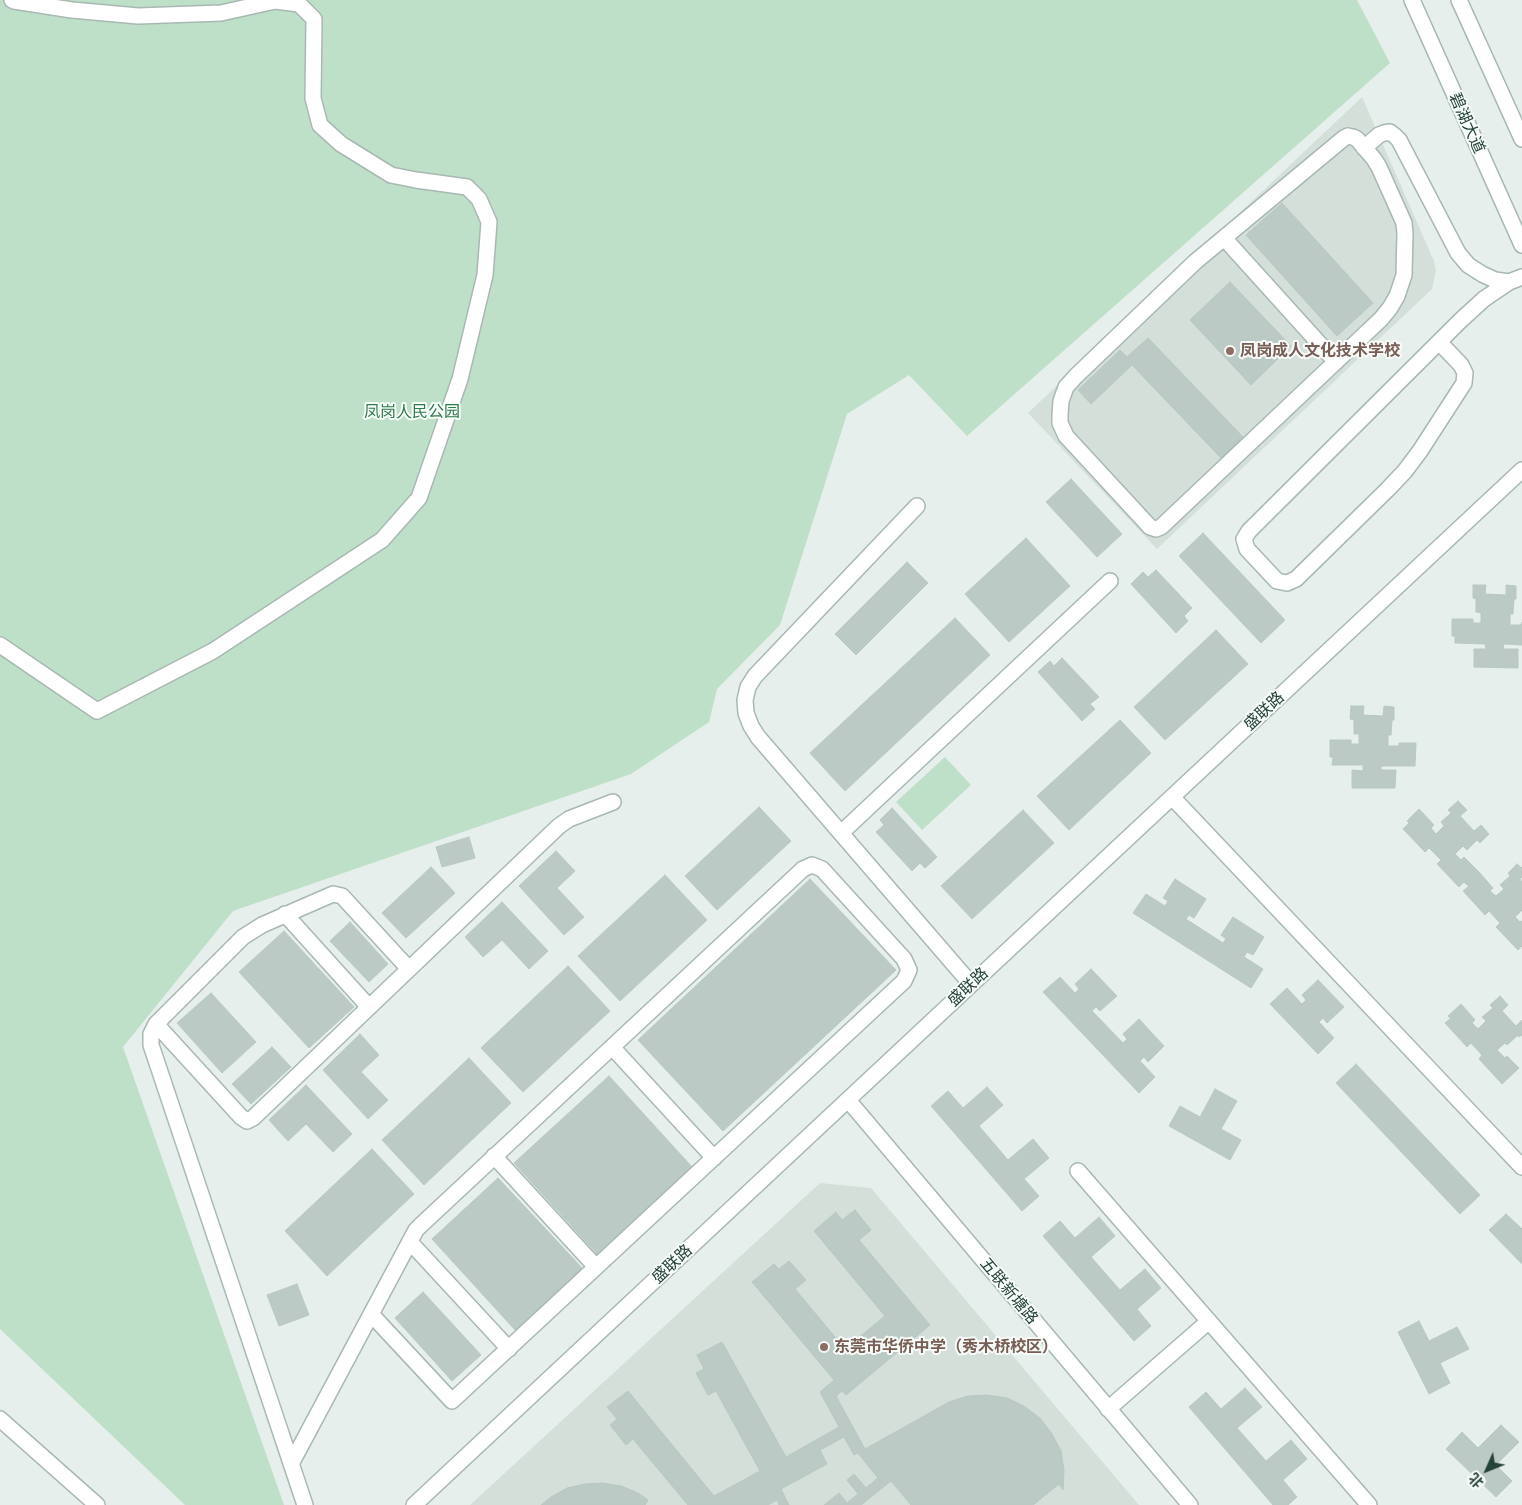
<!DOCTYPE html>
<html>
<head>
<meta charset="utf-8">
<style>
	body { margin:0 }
	#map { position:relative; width:1522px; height:1505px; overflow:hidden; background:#e6efeb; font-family:"Golos Text","Noto Sans SC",sans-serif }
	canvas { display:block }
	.north { position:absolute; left:1462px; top:1445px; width:50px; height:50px; -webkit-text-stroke:4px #f7fbf9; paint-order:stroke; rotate:226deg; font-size:14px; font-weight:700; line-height:20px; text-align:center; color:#24423a }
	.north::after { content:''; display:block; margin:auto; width:18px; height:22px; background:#24423a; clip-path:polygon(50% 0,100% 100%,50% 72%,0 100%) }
</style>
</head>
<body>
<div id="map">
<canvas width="1522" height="1505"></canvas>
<div class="north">北</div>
</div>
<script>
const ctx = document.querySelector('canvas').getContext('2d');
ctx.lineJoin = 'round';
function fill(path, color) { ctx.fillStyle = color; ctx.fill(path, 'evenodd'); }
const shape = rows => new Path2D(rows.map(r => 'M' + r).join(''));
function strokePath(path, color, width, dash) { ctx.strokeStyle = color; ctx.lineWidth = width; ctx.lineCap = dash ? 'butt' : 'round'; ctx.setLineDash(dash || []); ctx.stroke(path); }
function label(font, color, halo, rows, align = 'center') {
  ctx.font = font + ' "Golos Text","Noto Sans SC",sans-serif'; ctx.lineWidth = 4; ctx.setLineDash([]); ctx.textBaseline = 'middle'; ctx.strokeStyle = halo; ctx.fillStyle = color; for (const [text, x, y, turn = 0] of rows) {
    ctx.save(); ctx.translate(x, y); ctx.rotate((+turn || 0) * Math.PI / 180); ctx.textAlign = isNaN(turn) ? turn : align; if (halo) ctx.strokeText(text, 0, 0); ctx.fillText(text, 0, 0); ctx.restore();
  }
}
const built = shape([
	[1362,97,1434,261,1436,271,1432,289,1157,549,1028,413],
	[820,1183,871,1188,1139,1505,470,1505]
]);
const green = shape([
	[0,0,1357,0,1390,63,967,436,909,375,847,414,780,625,717,689,709,722,631,774,233,911,123,1047,284,1505,185,1505,0,1329],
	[945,757,971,785,922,830,896,802]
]);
const building = shape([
	[1282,203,1373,303,1337,336,1246,235,1282,203],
	[1230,282,1291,346,1251,385,1190,320,1230,282],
	[1148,338,1243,437,1221,458,1132,365,1091,404,1078,390,1120,350,1127,357,1148,338],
	[1071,479,1122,534,1097,557,1046,502,1071,479],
	[1203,533,1285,620,1261,643,1179,556,1203,533],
	[1026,538,1070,586,1009,642,965,594,1026,538],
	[907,562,928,583,856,655,835,634,907,562],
	[1156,570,1192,608,1184,616,1188,621,1176,633,1131,584,1143,572,1148,577,1156,570],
	[1473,585,1486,585,1485,594,1506,595,1506,585,1516,586,1516,599,1514,599,1513,614,1510,614,1510,625,1521,625,1522,622,1522,645,1504,644,1503,649,1518,649,1518,668,1474,667,1474,649,1486,649,1485,644,1455,643,1455,636,1452,636,1452,619,1473,619,1473,623,1481,623,1481,613,1476,612,1476,599,1473,598,1473,585],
	[955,618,990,655,845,791,810,753,955,618],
	[1216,630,1248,664,1165,740,1134,707,1216,630],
	[1062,658,1099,697,1090,704,1095,709,1082,721,1038,672,1050,661,1054,666,1062,658],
	[1351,706,1364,706,1363,715,1383,716,1384,706,1394,707,1394,720,1392,720,1391,735,1388,735,1388,746,1399,746,1399,743,1416,743,1415,766,1381,766,1381,770,1396,770,1395,788,1352,788,1352,770,1363,771,1363,765,1332,765,1333,757,1330,757,1330,740,1351,740,1351,744,1359,744,1359,734,1354,734,1354,720,1350,719,1351,706],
	[1120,720,1151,753,1069,830,1037,796,1120,720],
	[1458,801,1467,810,1460,816,1474,831,1481,825,1489,834,1480,843,1477,840,1467,850,1463,846,1455,854,1461,860,1464,857,1479,872,1466,884,1464,882,1459,887,1437,864,1441,860,1429,848,1425,852,1403,829,1409,823,1407,821,1419,809,1434,825,1431,828,1436,834,1444,826,1441,822,1451,813,1448,810,1458,801],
	[759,807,791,841,717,910,685,876,759,807],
	[892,808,937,857,925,868,920,863,912,871,876,832,884,825,880,820,892,808],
	[1023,810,1054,843,972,919,941,886,1023,810],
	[469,837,475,858,442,867,436,847,469,837],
	[556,851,575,871,557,888,584,917,564,935,519,886,556,851],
	[1517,864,1522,868,1522,877,1520,879,1522,882,1522,910,1515,917,1520,922,1522,921,1522,946,1518,950,1496,927,1500,923,1489,911,1485,915,1463,891,1469,886,1466,884,1479,872,1493,888,1490,891,1496,896,1504,889,1500,885,1510,876,1508,873,1517,864],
	[431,867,455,893,406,938,382,913,431,867],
	[665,875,707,920,620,1001,578,956,665,875],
	[810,879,896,970,723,1131,638,1040,810,879],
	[1175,879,1206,899,1194,918,1189,915,1186,919,1223,943,1226,939,1221,935,1233,917,1264,937,1253,955,1247,952,1244,957,1263,969,1251,988,1133,913,1146,894,1165,906,1168,901,1163,898,1175,879],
	[502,902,548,951,529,969,502,940,483,957,465,937,502,902],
	[350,922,388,964,369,982,330,941,350,922],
	[284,931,354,1007,309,1048,239,972,284,931],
	[568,966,610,1011,523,1092,481,1048,568,966],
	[1091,969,1117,996,1100,1011,1096,1007,1092,1011,1123,1043,1127,1039,1123,1034,1139,1019,1164,1046,1148,1062,1144,1057,1140,1061,1155,1077,1139,1093,1043,992,1060,977,1075,993,1079,989,1075,984,1091,969],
	[1318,980,1344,1007,1327,1023,1323,1018,1319,1022,1334,1038,1318,1054,1270,1004,1287,988,1302,1004,1306,1000,1302,995,1318,980],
	[211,993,256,1042,222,1073,177,1023,211,993],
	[1500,996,1508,1005,1502,1011,1516,1026,1522,1020,1522,1035,1519,1037,1518,1035,1507,1045,1505,1043,1497,1050,1505,1058,1507,1056,1519,1068,1502,1084,1479,1059,1482,1055,1471,1043,1467,1047,1445,1023,1451,1018,1448,1016,1461,1004,1475,1020,1472,1023,1478,1029,1486,1021,1482,1017,1493,1008,1490,1005,1500,996],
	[360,1034,379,1055,361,1072,388,1100,368,1119,323,1070,360,1034],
	[272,1047,291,1067,251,1104,232,1084,272,1047],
	[469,1058,511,1103,424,1185,382,1140,469,1058],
	[1356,1064,1480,1195,1460,1214,1336,1083,1356,1064],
	[609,1076,693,1168,598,1255,514,1163,609,1076],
	[306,1085,352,1134,333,1152,306,1124,288,1141,269,1120,306,1085],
	[987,1087,1003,1105,979,1126,1008,1160,1033,1139,1049,1158,1024,1179,1039,1196,1022,1211,931,1106,948,1091,963,1108,987,1087],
	[1215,1089,1237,1101,1221,1129,1241,1140,1230,1160,1169,1126,1180,1106,1200,1117,1215,1089],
	[372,1149,414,1194,327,1276,285,1231,372,1149],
	[498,1178,583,1269,516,1331,432,1239,498,1178],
	[855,1210,871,1230,859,1240,930,1325,846,1395,842,1391,836,1396,865,1449,949,1402,968,1396,987,1395,1007,1398,1024,1406,1040,1418,1052,1434,1061,1451,1064,1471,1063,1490,1059,1484,1033,1505,911,1505,891,1481,861,1505,824,1505,839,1493,847,1503,858,1494,847,1480,854,1474,866,1488,878,1478,858,1453,854,1455,844,1437,820,1450,827,1464,781,1489,789,1505,779,1505,777,1500,768,1505,688,1505,633,1439,626,1445,610,1425,617,1419,607,1407,628,1391,714,1496,760,1471,716,1391,708,1395,696,1373,704,1369,697,1355,722,1342,786,1457,839,1427,820,1392,834,1380,752,1282,774,1264,779,1269,789,1261,806,1280,795,1289,845,1349,885,1316,814,1231,836,1212,842,1220,855,1210],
	[1506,1214,1522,1229,1522,1264,1489,1230,1506,1214],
	[1099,1217,1115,1236,1091,1257,1120,1290,1145,1269,1161,1288,1137,1309,1151,1326,1134,1341,1043,1236,1060,1221,1075,1238,1099,1217],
	[297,1284,309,1315,279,1326,267,1295,297,1284],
	[423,1292,481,1355,452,1381,395,1318,423,1292],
	[1419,1321,1429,1341,1457,1327,1469,1349,1440,1363,1450,1383,1429,1394,1398,1332,1419,1321],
	[1245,1388,1262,1407,1237,1428,1266,1461,1291,1440,1307,1459,1283,1480,1297,1497,1288,1505,1273,1505,1189,1407,1206,1392,1221,1409,1245,1388],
	[1501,1425,1519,1442,1496,1465,1512,1481,1496,1497,1446,1449,1462,1432,1478,1448,1501,1425],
	[603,1483,621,1486,638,1493,648,1500,645,1505,541,1505,551,1497,567,1488,585,1484,603,1483]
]);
const minor = shape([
	[1412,0,1522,245],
	[1459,0,1522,139],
	[1348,136,1353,137,1357,139,1374,159,1379,167,1404,223,1405,233,1404,275,1397,296,1390,308,1381,319,1161,527,1156,529,1150,527,1066,436,1060,423,1060,415,1061,401,1066,387,1076,376,1195,262,1344,138,1348,136],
	[1364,148,1379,135,1384,133,1390,132,1395,136,1399,140,1458,253,1468,265,1482,274,1495,280,1509,282],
	[1224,238,1336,362],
	[1439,342,1461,365,1465,373,1464,383,1420,451,1405,471,1388,489,1296,579,1287,583,1277,581,1247,549,1244,539,1249,531,1461,320,1484,299,1509,282,1522,277],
	[917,506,755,676,748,687,745,700,746,713,751,726,758,737,971,984],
	[0,645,97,711,213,651,382,540,419,498,460,379,485,275,489,222,479,199,467,187,416,180,391,175,341,144,320,125,313,98,314,19,299,4,275,1,221,13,138,16,72,10,14,1,12,0],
	[1172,797,1522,1167],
	[841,833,1110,581],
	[285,914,369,1007],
	[156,1024,241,1117,247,1121,253,1118,559,826,569,819,613,802],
	[612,1047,714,1158],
	[848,1100,1190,1505],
	[494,1156,596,1267],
	[1078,1171,1369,1505],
	[410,1242,509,1349],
	[1108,1409,1209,1321],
	[0,1419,97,1505],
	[291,1464,416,1230,421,1225,803,869,812,865,822,869,904,959,909,970,904,981,452,1401,371,1314],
	[305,1505,151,1045,151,1034,156,1024,243,937,262,925,333,894,342,896,409,969],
	[414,1505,1522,470]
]);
const markers = [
	[1230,351,5,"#8d6e63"],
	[824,1347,5,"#8d6e63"]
];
const streetNames = [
	["碧湖大道",1467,123,66],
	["盛联路",1264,711,-43],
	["盛联路",968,987,-43],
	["盛联路",672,1264,-43],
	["五联新塘路",1009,1291,50]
];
const educationNames = [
	["凤岗成人文化技术学校",1240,351],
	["东莞市华侨中学（秀木桥校区）",834,1347]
];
const parkNames = [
	["凤岗人民公园",412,412]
];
fill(built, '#d4dfda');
fill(green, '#bfe0c8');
fill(building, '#bbcac4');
strokePath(building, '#b8c9c2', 1);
strokePath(minor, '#a8b8b2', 18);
strokePath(minor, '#fff', 15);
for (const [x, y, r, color] of markers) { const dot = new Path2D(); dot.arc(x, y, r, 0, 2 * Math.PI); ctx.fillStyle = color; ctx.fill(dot); strokePath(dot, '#f7fbf9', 2); }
label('16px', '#24423a', '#f7fbf9', streetNames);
label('bold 16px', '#785e54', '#f7fbf9', educationNames, 'left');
label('16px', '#2d7a4b', '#f7fbf9', parkNames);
</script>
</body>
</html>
